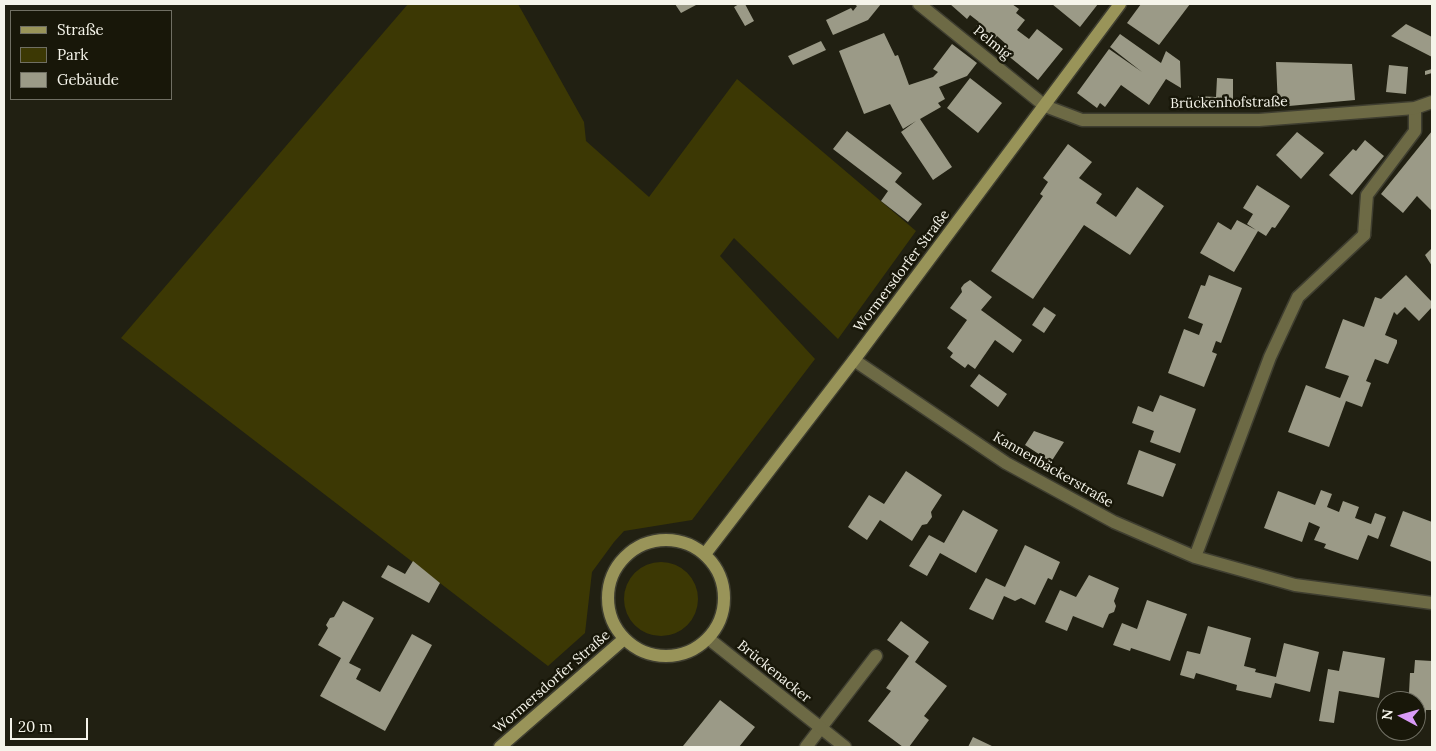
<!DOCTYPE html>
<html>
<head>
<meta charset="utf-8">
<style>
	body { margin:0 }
	#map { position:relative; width:1436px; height:751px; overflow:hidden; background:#212012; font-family:Lora,serif }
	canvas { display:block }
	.frame { position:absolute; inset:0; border:5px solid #f5f4ea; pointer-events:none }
	.legend { position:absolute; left:10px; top:10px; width:162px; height:90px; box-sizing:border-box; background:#181709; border:1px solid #706f63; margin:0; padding:6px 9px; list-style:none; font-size:15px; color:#f5f4ea }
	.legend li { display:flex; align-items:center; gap:10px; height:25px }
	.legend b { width:25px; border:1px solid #706f63 }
	.north { position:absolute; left:1376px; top:691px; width:50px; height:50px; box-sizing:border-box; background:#181709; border:1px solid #706f63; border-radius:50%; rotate:276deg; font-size:14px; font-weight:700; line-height:20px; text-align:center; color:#f5f4ea }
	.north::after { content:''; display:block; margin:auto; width:18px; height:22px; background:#d99af7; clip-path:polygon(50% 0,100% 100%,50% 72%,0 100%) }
	.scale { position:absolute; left:10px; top:718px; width:78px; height:22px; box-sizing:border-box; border:2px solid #f5f4ea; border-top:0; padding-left:6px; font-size:15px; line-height:18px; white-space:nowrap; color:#f5f4ea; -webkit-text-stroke:4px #181709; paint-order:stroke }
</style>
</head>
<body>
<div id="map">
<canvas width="1436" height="751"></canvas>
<div class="frame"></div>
<ul class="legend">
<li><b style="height:6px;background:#999459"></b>Straße</li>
<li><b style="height:14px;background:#3c3804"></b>Park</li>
<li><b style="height:14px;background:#9b9a87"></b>Gebäude</li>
</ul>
<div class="north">N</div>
<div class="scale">20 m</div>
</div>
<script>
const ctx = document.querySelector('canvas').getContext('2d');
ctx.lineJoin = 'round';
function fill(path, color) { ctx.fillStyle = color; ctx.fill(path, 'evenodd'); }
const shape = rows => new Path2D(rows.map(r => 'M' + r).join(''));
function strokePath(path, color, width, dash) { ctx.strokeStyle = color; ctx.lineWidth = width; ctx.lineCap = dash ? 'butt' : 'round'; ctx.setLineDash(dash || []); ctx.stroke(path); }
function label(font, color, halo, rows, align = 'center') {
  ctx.font = font + ' Lora,serif'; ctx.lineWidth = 5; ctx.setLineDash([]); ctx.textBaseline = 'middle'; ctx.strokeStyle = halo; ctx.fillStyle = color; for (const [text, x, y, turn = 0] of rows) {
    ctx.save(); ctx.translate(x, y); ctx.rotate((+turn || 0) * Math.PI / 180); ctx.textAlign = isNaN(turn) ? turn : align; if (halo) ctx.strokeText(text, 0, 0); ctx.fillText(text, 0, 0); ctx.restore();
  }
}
const green = shape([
	[408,4,518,4,584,122,586,141,649,197,737,79,916,231,838,339,734,238,720,256,815,359,692,520,624,531,614,542,592,572,585,633,548,666,121,338],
	'624 599a37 37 0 1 1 74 0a37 37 0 1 1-74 0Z'
]);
const building = shape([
	[675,4,695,4,696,5,681,13],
	[739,4,745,4,754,21,745,26,734,7],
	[854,4,881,4,868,20,833,35,826,20,851,8,853,11,857,6],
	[950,4,1012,4,1019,9,1016,13,1025,20,1017,30,1029,39,1037,29,1063,49,1038,80,1001,50,1006,44,997,36,994,40,976,26,979,22,970,15,967,19],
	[1052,4,1098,4,1080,27],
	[1141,4,1190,4,1159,45,1127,23],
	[1406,24,1432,37,1432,57,1391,36],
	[884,33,895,56,898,55,909,85,933,77,938,72,933,69,952,44,977,63,967,76,939,87,945,99,938,103,941,107,920,119,952,167,933,180,901,132,916,121,903,129,890,104,864,114,839,51],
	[1120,34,1161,63,1166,51,1180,61,1181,88,1166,79,1149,105,1121,85,1105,107,1100,103,1097,108,1077,93,1109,49,1142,72,1110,47],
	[821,41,826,50,793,65,788,56],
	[1276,62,1352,64,1355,100,1278,107],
	[1389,65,1408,67,1406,94,1386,92],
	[1432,69,1432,73,1425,75,1425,71],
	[970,78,1002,103,978,133,947,108],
	[1217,78,1233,79,1233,109,1198,109,1198,96,1216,97],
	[847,131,902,173,895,182,922,204,908,222,881,201,888,191,833,149],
	[1432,131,1432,211,1417,196,1403,213,1381,194],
	[1297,132,1324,153,1301,179,1276,155],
	[1365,140,1384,156,1352,195,1329,175,1353,149,1356,151],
	[1068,144,1092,162,1079,178,1102,194,1096,203,1116,217,1137,187,1164,206,1130,255,1084,225,1033,299,991,271,1043,196,1040,194,1048,182,1043,178],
	[1257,185,1290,206,1275,228,1272,227,1266,236,1258,231,1234,272,1200,253,1218,222,1231,230,1237,220,1256,230,1247,224,1253,214,1243,208],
	[1432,248,1432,266,1425,255],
	[1209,275,1242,288,1221,343,1216,341,1212,352,1217,354,1204,387,1168,373,1184,329,1199,335,1203,324,1188,318,1201,285,1205,286],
	[1406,275,1432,302,1432,307,1419,321,1405,307,1397,315,1394,312,1385,335,1397,340,1397,343,1388,364,1375,359,1366,381,1371,383,1362,407,1346,401,1329,447,1288,432,1306,385,1340,398,1349,376,1325,368,1343,319,1364,327,1375,297,1381,299],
	[970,280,992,297,981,310,1022,340,1013,353,995,340,975,369,968,364,965,368,950,357,953,353,947,348,967,320,950,308,962,292,961,288,964,284],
	[1044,307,1056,315,1044,333,1032,325],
	[979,374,1007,394,998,407,970,386],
	[1160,395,1196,409,1180,453,1150,442,1154,431,1132,423,1138,406,1153,412],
	[1034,431,1064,442,1051,462,1025,445],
	[1139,450,1176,464,1163,497,1127,484],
	[906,471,942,495,931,512,932,517,927,524,922,525,912,541,880,520,867,540,848,527,869,495,884,504],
	[1321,490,1332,494,1327,507,1339,512,1343,501,1359,507,1355,518,1371,524,1375,513,1386,517,1378,539,1368,535,1358,560,1324,548,1326,544,1314,540,1320,527,1309,522,1302,542,1264,528,1278,491,1315,505],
	[963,510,998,530,976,573,940,553,927,576,909,566,929,535,944,543],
	[1403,511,1432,522,1432,562,1390,546],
	[1025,545,1060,562,1052,580,1048,578,1035,605,1021,598,1015,601,1004,596,993,620,969,609,986,578,1005,587],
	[413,561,440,583,429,603,381,577,388,565,405,574],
	[1089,575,1119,588,1114,601,1116,606,1114,612,1109,614,1103,628,1073,616,1067,631,1045,622,1060,590,1076,597],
	[1147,600,1187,614,1170,661,1131,648,1130,651,1113,645,1122,623,1137,629],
	[343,601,374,618,349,663,361,669,356,679,380,692,412,634,432,645,385,731,320,696,341,658,318,645,328,628,326,625,330,618,334,617],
	[901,621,929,642,915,662,947,686,924,716,929,720,909,747,903,747,868,721,891,691,886,688,909,656,887,640],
	[1208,626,1251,638,1244,666,1256,669,1255,672,1276,677,1284,643,1319,652,1310,692,1275,683,1271,698,1236,690,1237,685,1196,673,1194,679,1180,675,1187,651,1200,654],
	[1343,651,1385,658,1379,698,1339,691,1334,723,1319,721,1328,669,1339,671],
	[1415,660,1432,661,1432,710,1426,710,1426,714,1416,713,1416,701,1395,701,1396,693,1409,693,1410,673,1414,673],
	[720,700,755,727,739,747,685,747,683,746],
	[973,737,994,747,968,747]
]);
const lane = shape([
	[1364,235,1367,195,1415,131,1415,108],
	[806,747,876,656]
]);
const street = shape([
	[919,4,1045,106,1082,120,1259,120,1415,108,1432,102],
	[854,360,1006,463,1114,522,1195,557,1295,585,1432,603],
	[1195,557,1270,357,1298,297,1364,235],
	[709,639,845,747]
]);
const secondary = shape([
	'608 598a58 58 0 1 1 116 0a58 58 0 1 1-116 0Z',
	[705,554,854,360,1120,4],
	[500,747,624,639]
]);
const streetNames = [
	["Pelmig",992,43,39],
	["Brückenhofstraße",1229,103,-1],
	["Wormersdorfer Straße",902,271,-53],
	["Kannenbäckerstraße",1053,470,30],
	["Brückenacker",774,672,39],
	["Wormersdorfer Straße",552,682,-41]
];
fill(green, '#3c3804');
fill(building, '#9b9a87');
strokePath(lane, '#3f3e30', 15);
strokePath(street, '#3f3e30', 15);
strokePath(secondary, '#3f3e30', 15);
strokePath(lane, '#6d6a45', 12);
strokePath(street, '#6d6a45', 12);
strokePath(secondary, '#999459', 12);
label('14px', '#f5f4ea', '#181709', streetNames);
</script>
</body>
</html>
